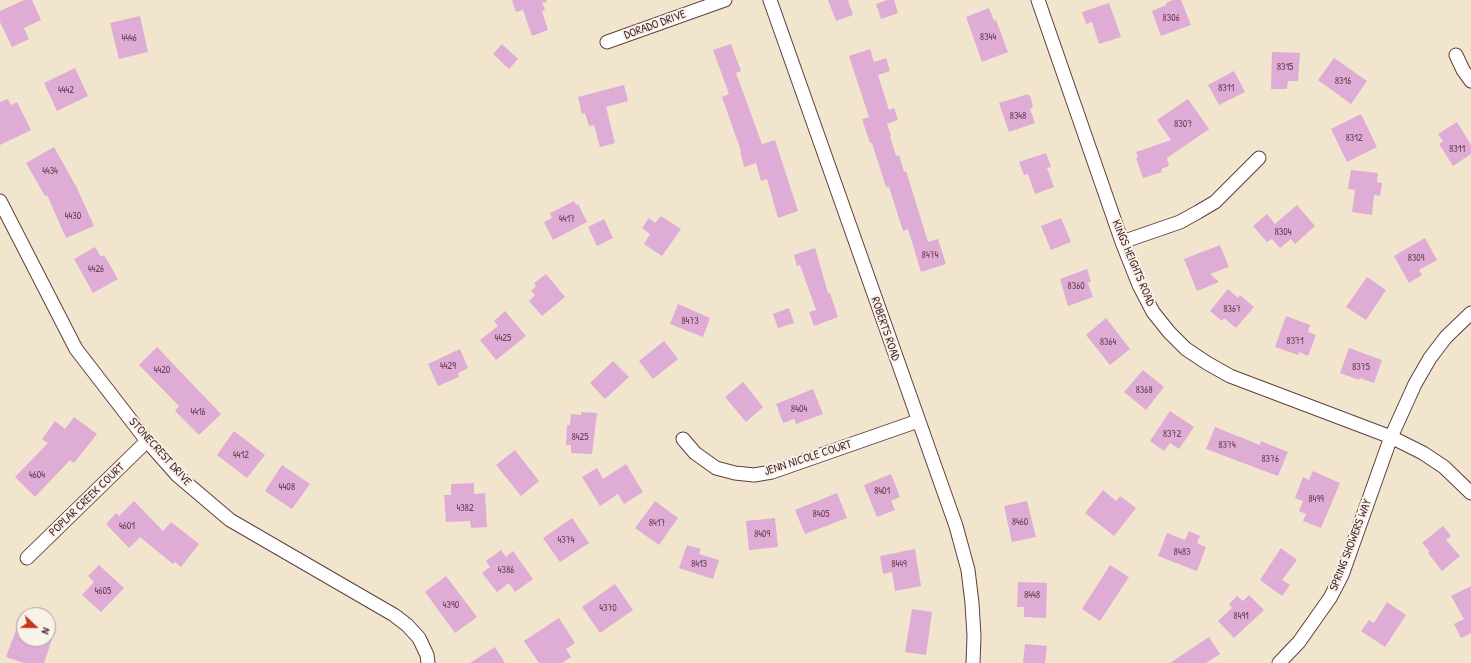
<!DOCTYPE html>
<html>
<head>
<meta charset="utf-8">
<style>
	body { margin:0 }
	#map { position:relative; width:1471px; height:663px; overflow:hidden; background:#f2e5cd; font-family:"Patrick Hand",sans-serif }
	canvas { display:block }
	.north { position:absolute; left:16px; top:607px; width:40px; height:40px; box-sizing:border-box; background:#f7f3e8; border:1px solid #b29e9c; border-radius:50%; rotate:112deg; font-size:11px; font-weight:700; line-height:16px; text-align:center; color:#4a1f2b }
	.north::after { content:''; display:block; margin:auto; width:14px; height:18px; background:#c8321e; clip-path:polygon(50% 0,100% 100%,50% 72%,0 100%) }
</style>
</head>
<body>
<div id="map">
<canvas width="1471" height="663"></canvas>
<div class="north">N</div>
</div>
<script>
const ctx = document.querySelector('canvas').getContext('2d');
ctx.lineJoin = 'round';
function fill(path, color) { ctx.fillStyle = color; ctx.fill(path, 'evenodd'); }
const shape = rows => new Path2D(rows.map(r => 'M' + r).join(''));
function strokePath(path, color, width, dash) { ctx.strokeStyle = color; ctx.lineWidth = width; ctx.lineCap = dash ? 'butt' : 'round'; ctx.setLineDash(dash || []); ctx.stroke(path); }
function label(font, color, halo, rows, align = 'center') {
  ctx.font = font + ' "Patrick Hand",sans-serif'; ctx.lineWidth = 4; ctx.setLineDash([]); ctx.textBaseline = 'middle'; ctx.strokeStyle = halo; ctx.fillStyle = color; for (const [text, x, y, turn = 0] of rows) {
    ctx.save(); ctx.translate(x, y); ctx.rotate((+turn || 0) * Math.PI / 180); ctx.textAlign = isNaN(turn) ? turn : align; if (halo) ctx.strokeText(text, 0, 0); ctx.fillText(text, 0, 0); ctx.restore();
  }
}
const building = shape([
	[24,0,32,0,41,20,24,28,29,39,12,47,0,22,0,11],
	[512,0,546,0,547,2,542,3,545,10,542,11,548,30,532,36,523,10,516,12],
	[828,0,848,0,853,15,836,21],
	[887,0,894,0,898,13,881,19,876,4],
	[1173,0,1181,0,1191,25,1161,36,1152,11,1166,5,1166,3],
	[1109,3,1121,37,1099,44,1092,22,1086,24,1082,12],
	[989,8,994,21,996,20,1008,52,982,62,966,17],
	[140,16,148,52,119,59,110,23],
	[502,44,518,59,509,69,493,54],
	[731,44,741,71,736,73,762,144,775,140,798,211,778,218,767,179,761,181,756,163,744,167,740,151,741,151,722,97,729,94,713,50],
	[870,49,874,62,886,58,890,71,878,75,889,110,894,108,898,120,887,124,891,136,890,136,896,156,899,155,904,172,906,171,928,242,938,239,946,264,921,272,908,229,903,231,889,187,886,187,872,143,870,143,862,119,869,117,849,56],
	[1272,52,1300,53,1298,81,1288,81,1287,89,1271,89],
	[1334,58,1367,81,1351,104,1318,80],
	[75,68,88,96,57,111,44,83],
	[1234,71,1245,92,1219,105,1208,85],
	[624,85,628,101,606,107,615,143,600,147,594,125,589,126,585,113,582,114,578,97],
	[1028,94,1031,98,1033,108,1030,109,1035,123,1009,132,999,103],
	[8,99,11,105,17,102,31,130,0,145,0,102],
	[1188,99,1209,129,1167,158,1169,166,1161,169,1162,172,1143,178,1136,158,1138,157,1136,152,1171,140,1157,120],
	[1361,114,1377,147,1347,162,1331,129],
	[1457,122,1471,145,1471,154,1453,166,1439,144,1443,141,1438,134],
	[54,147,77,188,94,226,66,238,47,195,45,196,26,163],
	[1046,153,1051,167,1047,168,1054,187,1035,194,1028,174,1024,175,1019,162],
	[1351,170,1378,173,1377,182,1382,183,1380,196,1374,195,1372,215,1352,212,1355,190,1348,189],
	[574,201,576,205,578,204,587,222,553,240,544,222,552,218,550,213],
	[1297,205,1315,226,1295,244,1291,239,1280,248,1272,239,1267,242,1253,226,1267,214,1275,224],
	[661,216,681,229,662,256,644,244,650,234,642,228,649,218,655,223],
	[1061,218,1071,242,1051,250,1041,226],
	[604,219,613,238,597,246,588,227],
	[1425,238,1437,260,1419,270,1422,275,1409,283,1394,256],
	[1220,245,1229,267,1210,274,1219,282,1197,291,1184,259],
	[95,247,101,257,104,255,118,279,93,293,74,259],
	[815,248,828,293,830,293,838,317,814,326,809,312,816,310,800,265,797,266,794,255],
	[1087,269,1091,281,1088,283,1093,297,1068,306,1060,279],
	[546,274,565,297,542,316,529,301,535,295,531,291,536,286,534,283],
	[1367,277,1386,290,1366,320,1346,307],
	[1228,289,1238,298,1240,295,1254,307,1236,328,1224,318,1222,321,1210,311],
	[678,304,710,318,703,337,670,324],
	[789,308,794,323,778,328,773,314],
	[505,311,526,336,496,360,480,340,498,326,494,321],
	[1286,316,1310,325,1308,332,1316,335,1308,356,1299,352,1298,355,1275,347],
	[1106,318,1130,349,1110,365,1086,335],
	[664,341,678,359,653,379,639,361],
	[157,347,221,414,199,435,175,411,179,406,139,365],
	[1349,348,1382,360,1374,383,1360,378,1359,380,1340,373],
	[460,349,468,368,458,373,459,377,438,386,428,364],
	[613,361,629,377,605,399,590,383],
	[1143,370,1164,387,1146,410,1124,392],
	[743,382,763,407,746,422,725,397],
	[813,389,823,414,796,424,794,419,783,423,776,404],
	[1170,411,1194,427,1179,449,1170,443,1164,451,1150,441],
	[581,412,597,413,592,454,571,453,571,445,566,445,567,425,570,425,571,414,581,415],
	[74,417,97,434,74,463,70,460,35,497,15,477,48,443,42,439,55,421,65,429],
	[1215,427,1260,445,1261,441,1288,452,1278,476,1206,449],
	[234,431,265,455,247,478,217,455],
	[515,450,539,481,521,496,496,465],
	[626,464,643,492,624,504,618,494,600,506,582,477,597,468,603,479],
	[282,465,310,484,292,509,265,491],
	[1313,471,1340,483,1321,528,1303,521,1306,514,1299,511,1303,501,1295,498,1303,477,1309,480],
	[891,474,900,497,891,501,895,510,877,517,864,485],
	[474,483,474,494,485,493,487,527,471,528,470,521,446,522,444,495,451,495,451,484],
	[1103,490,1116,501,1120,496,1136,508,1114,536,1085,513],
	[837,493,847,518,805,534,795,510],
	[134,501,163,531,171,522,199,544,181,567,175,562,173,564,140,537,129,548,106,524,116,513,119,516],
	[655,501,678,518,659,545,635,528],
	[1027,501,1036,537,1012,542,1004,506],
	[572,518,589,543,560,562,543,538],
	[775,518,778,547,749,550,746,521],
	[1443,526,1451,536,1446,540,1460,556,1442,571,1428,553,1430,552,1422,543],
	[1189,531,1200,536,1197,543,1206,547,1197,571,1158,556,1167,533,1185,540],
	[687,545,701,549,699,554,719,560,713,579,679,568],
	[1281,548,1297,560,1282,580,1290,585,1282,596,1260,580],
	[915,549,921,586,895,591,892,572,883,574,880,556],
	[501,550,506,557,513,551,533,579,515,592,509,583,497,592,482,573,490,567,486,561],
	[99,565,124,588,101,612,82,595,94,582,88,576],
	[1110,565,1129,577,1100,621,1082,609],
	[446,576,477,617,455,633,425,592],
	[1018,582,1047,583,1046,618,1024,617,1024,607,1017,607],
	[615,584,633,610,600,633,582,607],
	[1471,586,1471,633,1461,638,1454,624,1464,619,1451,596],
	[1249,595,1264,610,1234,638,1218,621,1232,608,1229,604,1237,596,1243,601],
	[1387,602,1406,615,1385,647,1361,631,1369,620,1374,623],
	[912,609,932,612,926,655,905,652],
	[23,611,24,611,24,639,52,639,44,663,24,663,6,657],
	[559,618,575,643,566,649,571,657,562,663,539,663,524,641],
	[1209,637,1220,654,1206,663,1170,663],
	[1025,644,1047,646,1045,663,1023,663],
	[495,647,505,663,470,663]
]);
const minor = shape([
	[770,0,956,526,968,570,972,603,974,636,973,663],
	[1038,0,1122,242,1139,285,1153,312,1169,332,1186,349,1207,363,1230,376,1391,437,1423,453,1444,467,1471,493],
	[607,42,725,0],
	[1456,55,1463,70,1471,81],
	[0,201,76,349,147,441,177,475,230,520,394,615,407,625,419,638,427,655,428,663],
	[1122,242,1180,222,1198,212,1215,202,1259,158],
	[683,439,695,453,716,468,735,473,754,475,772,472,918,421],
	[27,558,147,441],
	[1279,663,1299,642,1330,598,1342,575,1391,437,1415,384,1430,358,1446,337,1471,313]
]);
const numberNames = [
	["8306",1171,18],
	["8344",988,37],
	["4446",129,38],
	["8315",1285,67],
	["8316",1343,81],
	["8311",1226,88],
	["4442",66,90],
	["8348",1018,116],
	["8307",1183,124],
	["8312",1354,138],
	["8311",1457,149],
	["4434",50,171],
	["4430",73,216],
	["4417",567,219],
	["8304",1283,232],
	["8474",930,255],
	["8309",1416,258],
	["4426",96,269],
	["8360",1076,286],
	["8367",1232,309],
	["8473",690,321],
	["4425",503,338],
	["8371",1295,341],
	["8364",1108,342],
	["4429",448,366],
	["8375",1361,367],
	["4420",162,370],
	["8368",1144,390],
	["8404",799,409],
	["4416",198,412],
	["8372",1172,434],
	["8425",580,437],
	["8374",1227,445],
	["4412",241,455],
	["8376",1270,459],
	["4604",37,475],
	["4408",287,487],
	["8401",882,491],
	["8499",1316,499],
	["4382",465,508],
	["8405",821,514],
	["8460",1020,522],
	["8417",657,523],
	["4601",127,526],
	["8409",762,534],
	["4374",566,540],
	["8483",1182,552],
	["8413",699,564],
	["8449",899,564],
	["4386",506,570],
	["4605",103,591],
	["8448",1032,595],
	["4390",451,605],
	["4370",608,608],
	["8491",1241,616]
];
const streetNames = [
	["DORADO DRIVE",655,25,-20],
	["KINGS HEIGHTS ROAD",1133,263,67],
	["ROBERTS ROAD",885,329,71],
	["STONECREST DRIVE",160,452,48],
	["JENN NICOLE COURT",808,458,-18],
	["POPLAR CREEK COURT",87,500,-44],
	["SPRING SHOWERS WAY",1351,545,-69]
];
fill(building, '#deacd5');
strokePath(minor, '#633d43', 15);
strokePath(minor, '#fff', 13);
label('10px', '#6f4256', null, numberNames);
label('12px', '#4a1f2b', '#f7f3e8', streetNames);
</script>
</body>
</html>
